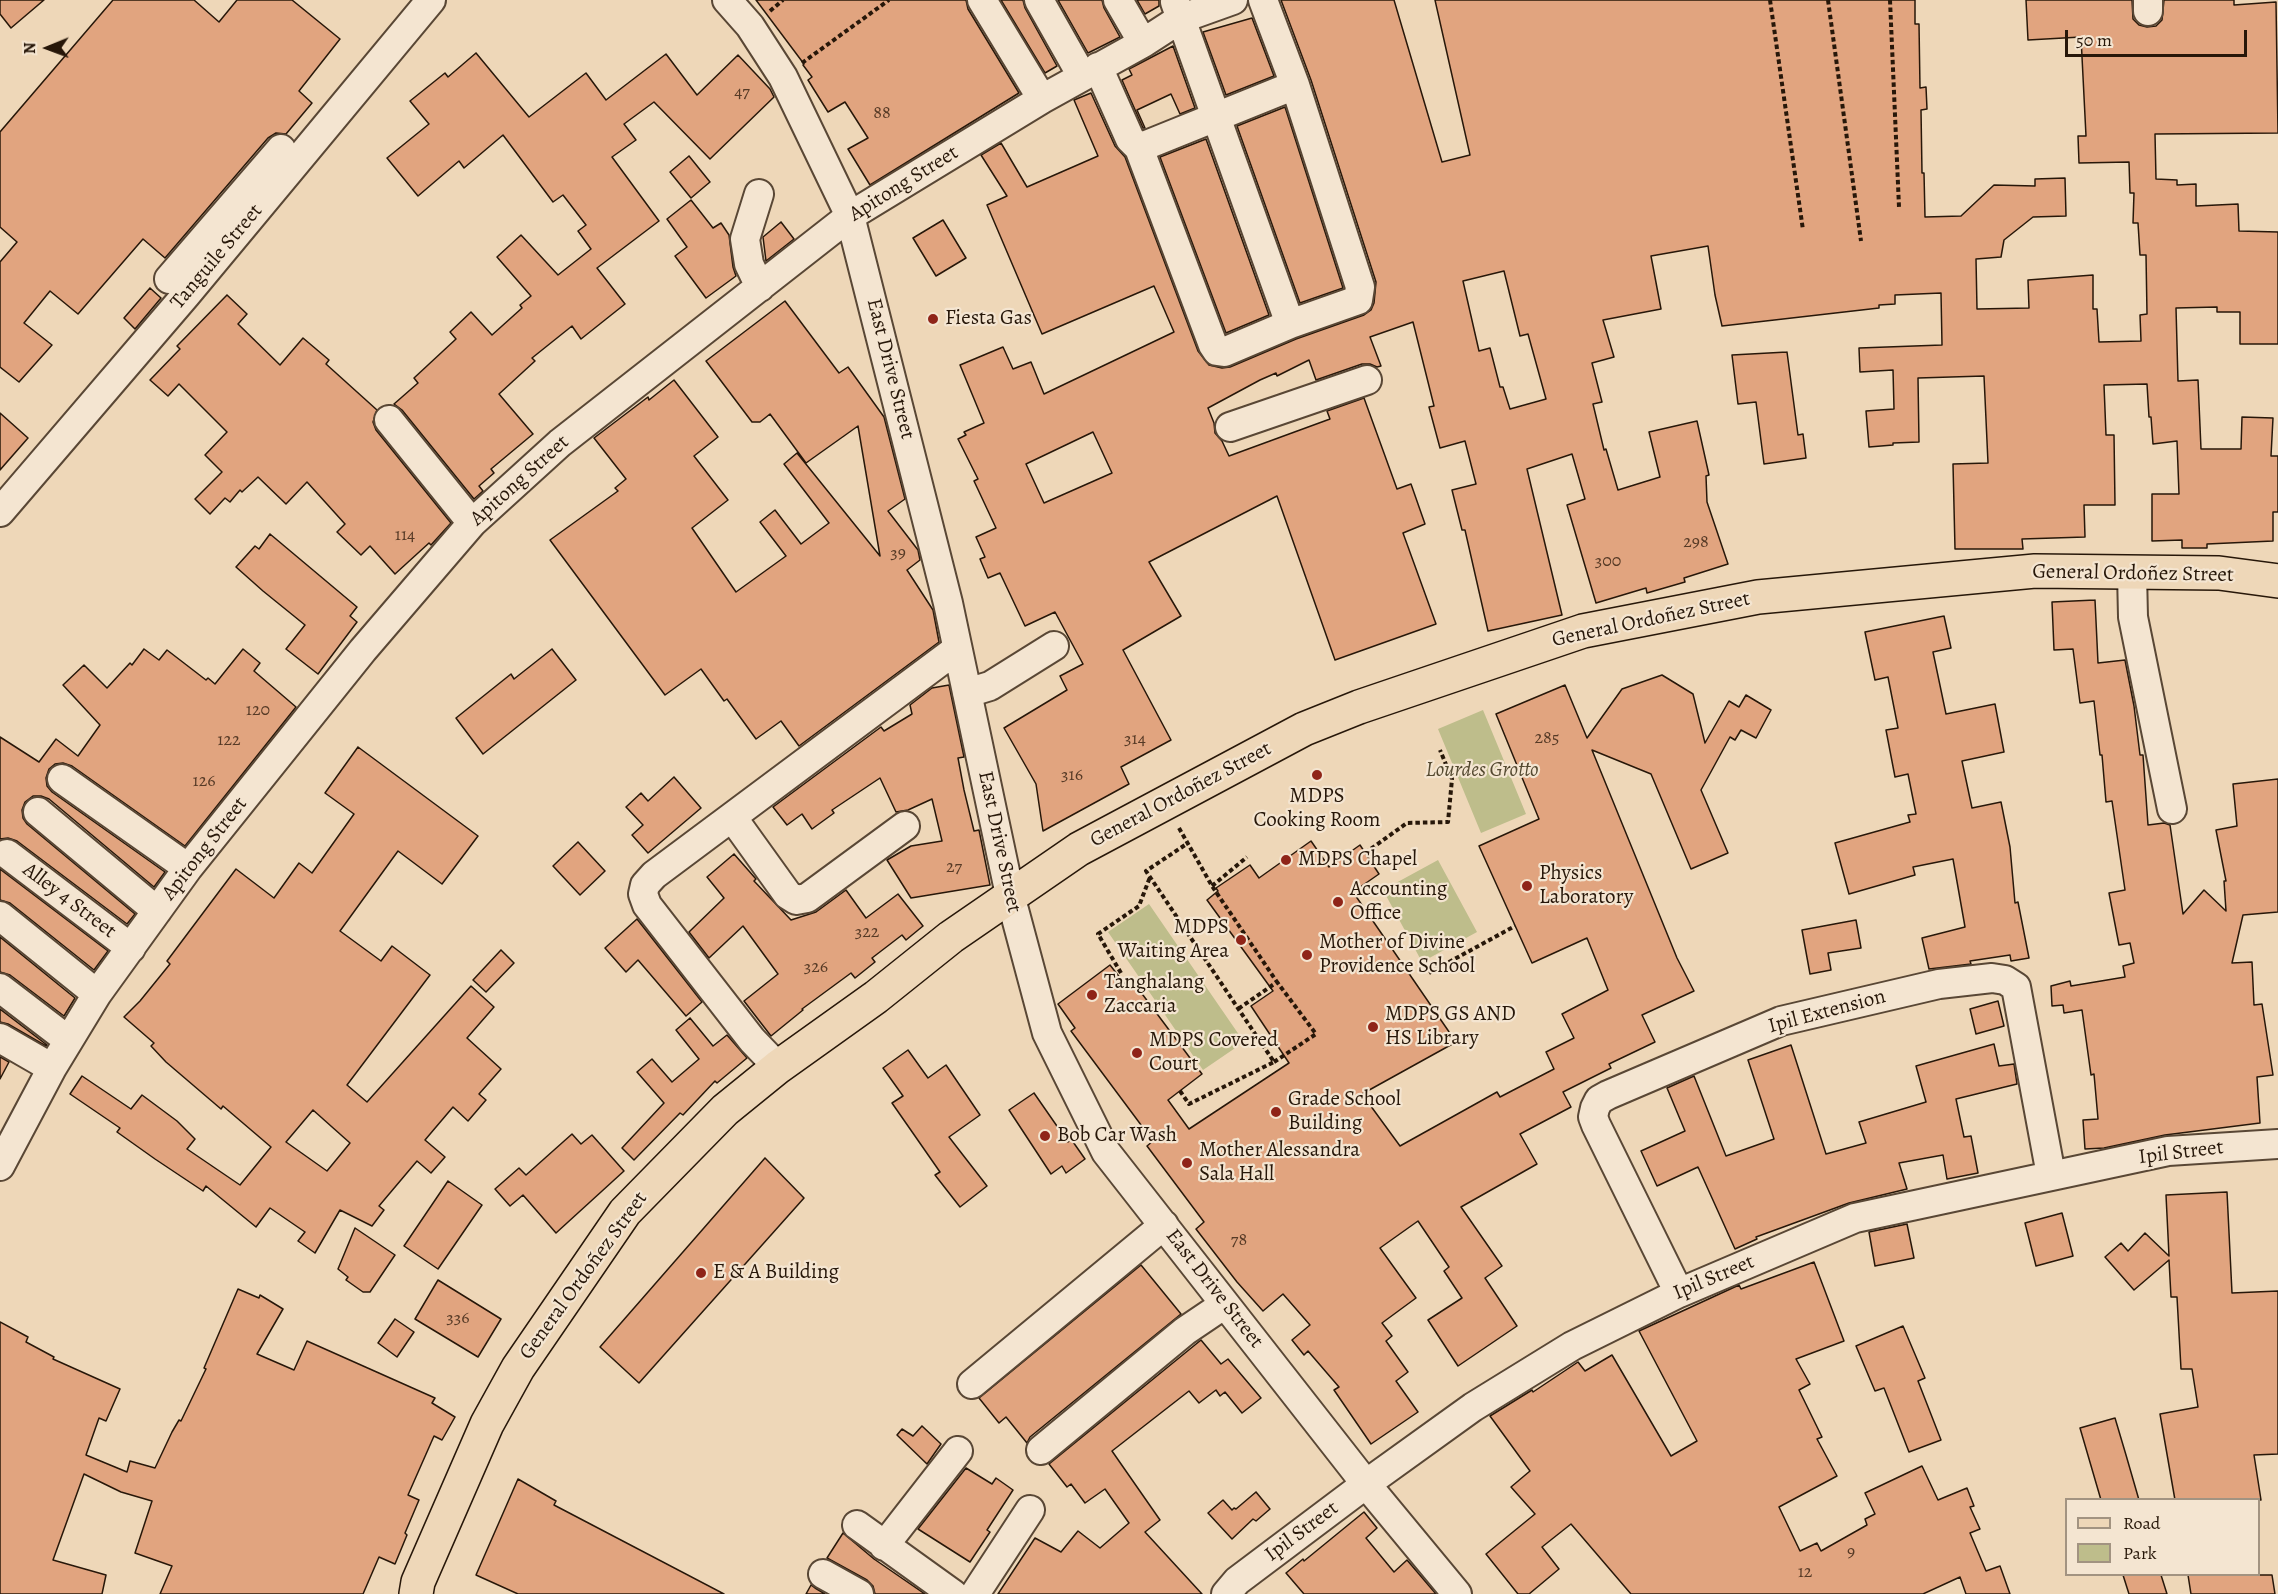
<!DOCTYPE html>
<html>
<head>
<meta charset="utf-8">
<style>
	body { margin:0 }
	#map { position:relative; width:2278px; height:1594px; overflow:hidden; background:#eed7b8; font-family:Alegreya,serif }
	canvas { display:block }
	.legend { position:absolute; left:2065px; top:1498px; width:195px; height:78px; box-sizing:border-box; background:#f4e5d1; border:2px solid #a29381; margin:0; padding:8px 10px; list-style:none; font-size:18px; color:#271709 }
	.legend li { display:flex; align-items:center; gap:12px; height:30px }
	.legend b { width:30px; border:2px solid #a29381 }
	.north { position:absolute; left:18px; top:18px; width:60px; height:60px; -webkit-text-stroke:4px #f4e5d1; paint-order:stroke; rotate:269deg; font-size:16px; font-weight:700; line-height:24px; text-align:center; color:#271709 }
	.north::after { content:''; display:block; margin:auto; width:21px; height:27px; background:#271709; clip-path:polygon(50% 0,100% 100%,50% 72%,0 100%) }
	.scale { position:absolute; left:2065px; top:30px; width:182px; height:27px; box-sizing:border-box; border:3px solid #271709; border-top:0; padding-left:8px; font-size:18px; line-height:21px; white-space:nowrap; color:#271709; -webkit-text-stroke:4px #f4e5d1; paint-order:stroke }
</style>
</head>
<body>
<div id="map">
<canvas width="2278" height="1594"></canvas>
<ul class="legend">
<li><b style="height:8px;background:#eed7b8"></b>Road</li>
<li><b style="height:16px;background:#bebd8b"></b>Park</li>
</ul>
<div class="north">N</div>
<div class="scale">50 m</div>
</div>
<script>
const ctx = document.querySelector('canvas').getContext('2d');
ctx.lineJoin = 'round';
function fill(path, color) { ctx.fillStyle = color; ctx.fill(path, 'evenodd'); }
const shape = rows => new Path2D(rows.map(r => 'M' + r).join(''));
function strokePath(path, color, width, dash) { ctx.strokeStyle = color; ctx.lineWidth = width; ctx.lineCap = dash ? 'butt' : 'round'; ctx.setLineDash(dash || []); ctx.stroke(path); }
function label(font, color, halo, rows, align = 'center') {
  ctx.font = font + ' Alegreya,serif'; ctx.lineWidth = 4.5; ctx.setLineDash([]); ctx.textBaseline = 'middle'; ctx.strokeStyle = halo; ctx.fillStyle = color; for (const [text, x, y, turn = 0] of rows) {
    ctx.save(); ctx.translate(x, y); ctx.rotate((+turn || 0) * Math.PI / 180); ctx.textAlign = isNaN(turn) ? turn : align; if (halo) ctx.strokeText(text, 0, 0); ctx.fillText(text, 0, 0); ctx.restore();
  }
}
const green = shape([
	[1483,710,1526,814,1481,833,1438,729],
	[1438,860,1477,932,1422,962,1383,890],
	[1149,904,1244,1042,1203,1070,1108,932]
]);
const building = shape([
	[0,0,44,0,11,28,0,14,0,0],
	[113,0,194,0,219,22,237,0,292,0,340,39,299,91,312,103,286,134,276,133,268,138,165,258,143,239,78,314,50,291,24,323,52,345,19,382,0,367,0,262,17,242,0,227,0,132,113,0],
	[756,0,966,0,968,9,1019,93,870,185,848,149,868,138,845,102,828,112,808,80,812,77,803,65,804,64,756,0],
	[1001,0,1023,0,1025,8,1057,66,1045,73,1001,0],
	[1058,0,1102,0,1104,8,1120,37,1088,53,1058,0],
	[1137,0,1159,0,1159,6,1145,14,1137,0],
	[1281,0,1394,0,1442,162,1470,155,1435,0,1915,0,1915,24,1919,24,1920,88,1926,87,1927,109,1921,110,1922,173,1924,173,1925,217,1961,216,1994,185,2035,186,2035,179,2065,178,2066,216,2033,217,2004,240,2001,257,1976,259,1977,309,2029,308,2028,280,2093,275,2093,309,2097,309,2099,342,2141,341,2140,315,2147,314,2146,255,2140,255,2138,223,2133,223,2134,193,2130,193,2129,162,2079,163,2078,136,2086,136,2081,37,2028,40,2026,0,2132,0,2133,19,2139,25,2147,27,2156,26,2162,20,2164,0,2234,0,2234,5,2276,2,2278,133,2155,134,2156,179,2177,180,2177,185,2196,184,2196,206,2238,204,2239,231,2278,232,2278,344,2240,344,2240,312,2217,312,2217,307,2176,308,2178,381,2198,380,2201,449,2241,449,2242,417,2273,418,2271,456,2278,456,2278,512,2273,512,2273,541,2207,544,2207,548,2182,548,2182,540,2152,541,2152,494,2179,494,2177,441,2153,444,2151,417,2149,417,2147,384,2104,385,2106,435,2114,435,2115,505,2084,505,2085,537,2022,539,2023,549,1955,549,1953,464,1988,463,1984,376,1918,378,1919,442,1893,443,1893,445,1869,447,1866,411,1894,409,1893,370,1860,372,1859,348,1942,345,1941,293,1895,295,1895,304,1879,305,1879,308,1722,326,1715,295,1708,246,1651,256,1661,309,1603,320,1614,357,1592,363,1602,402,1593,404,1604,450,1606,449,1618,490,1660,477,1649,432,1697,421,1709,475,1706,476,1707,502,1728,564,1684,578,1685,582,1647,593,1646,588,1596,603,1567,505,1585,499,1572,454,1527,469,1562,615,1488,631,1465,530,1462,530,1452,490,1476,484,1465,441,1440,448,1429,407,1434,406,1413,322,1370,337,1381,366,1377,367,1370,364,1362,364,1316,380,1309,360,1277,376,1276,373,1260,380,1208,408,1214,423,1215,433,1222,441,1229,456,1330,419,1327,411,1364,398,1397,489,1411,484,1425,524,1403,533,1436,624,1335,660,1277,496,1149,562,1181,616,1123,650,1171,740,1121,767,1129,784,1043,831,1036,784,1004,728,1067,690,1060,676,1083,664,1055,612,1025,626,1000,573,988,578,980,559,985,557,976,537,996,528,974,481,978,479,958,439,966,435,964,432,984,423,960,365,1003,347,1013,369,1031,362,1044,394,1174,332,1154,286,1042,334,987,205,1007,196,981,155,1001,143,1027,187,1098,156,1074,100,1091,93,1115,146,1125,157,1198,351,1209,365,1222,368,1230,367,1296,339,1364,315,1371,310,1374,303,1376,282,1311,80,1281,0],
	[1504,271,1520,336,1528,334,1546,399,1510,409,1503,387,1500,387,1490,348,1479,351,1463,281,1504,271],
	[1093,432,1112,473,1044,503,1026,464,1093,432],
	[1252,18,1274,76,1226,95,1203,32,1252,18],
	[1173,46,1195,108,1180,114,1171,94,1137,110,1145,128,1143,128,1122,80,1132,75,1129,69,1173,46],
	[476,53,529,117,586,73,606,100,666,54,697,95,738,55,770,89,774,97,710,159,654,102,624,124,636,140,612,157,659,221,597,268,625,304,581,339,572,326,532,358,535,361,499,394,533,434,491,469,494,473,479,486,483,491,474,499,402,410,394,404,418,383,414,378,456,339,450,332,471,312,492,335,522,308,520,305,531,296,497,257,521,235,558,275,591,249,578,231,586,225,563,195,553,202,503,135,464,168,459,161,418,196,387,158,429,124,410,101,445,73,448,77,476,53],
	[1285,107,1343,288,1300,303,1237,126,1285,107],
	[1206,139,1269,315,1226,333,1160,157,1206,139],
	[689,156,710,182,691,198,670,172,689,156],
	[691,200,713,228,721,223,729,235,733,267,736,276,706,298,675,256,687,247,667,219,691,200],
	[943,220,966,258,936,276,913,238,943,220],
	[781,222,794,239,766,261,763,237,781,222],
	[150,288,161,298,135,329,124,318,150,288],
	[227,295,247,314,238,324,280,365,303,338,329,360,326,364,377,410,373,422,376,430,451,523,431,545,429,543,395,574,370,546,361,555,337,532,345,524,307,482,286,504,258,477,242,492,240,490,230,502,225,498,210,514,195,499,222,472,205,455,227,432,179,384,168,396,150,380,180,349,177,346,227,295],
	[785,301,839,373,848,367,884,417,905,499,888,511,918,550,920,560,907,570,933,610,939,642,799,746,781,721,756,739,727,699,724,701,701,669,665,695,550,540,618,491,615,488,626,479,594,438,648,397,649,400,674,380,718,437,694,456,728,500,692,528,736,592,786,556,760,522,775,510,801,544,829,523,784,464,797,453,880,556,858,426,806,463,770,414,760,422,752,422,706,361,785,301],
	[1787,352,1798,435,1803,434,1806,458,1764,464,1756,402,1738,404,1732,355,1787,352],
	[0,413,28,438,0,470,0,413],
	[270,534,357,607,350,616,357,622,318,674,286,649,305,625,263,591,236,567,255,546,259,549,270,534],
	[2095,600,2098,663,2125,660,2134,706,2140,755,2143,755,2148,825,2164,823,2170,825,2183,914,2204,890,2226,911,2224,881,2226,881,2216,830,2237,826,2233,784,2278,779,2278,912,2243,915,2232,963,2252,962,2254,1005,2262,1004,2273,1075,2257,1077,2260,1123,2165,1135,2104,1148,2085,1149,2083,1120,2098,1119,2094,1074,2091,1075,2082,1010,2064,1013,2063,1005,2052,1006,2051,986,2070,981,2071,986,2125,977,2123,966,2134,963,2130,943,2119,945,2109,893,2125,890,2112,801,2106,802,2102,755,2100,755,2094,701,2080,703,2073,649,2054,650,2052,602,2095,600],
	[1944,616,1951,648,1933,652,1946,714,1995,704,2004,752,1962,761,1972,808,2001,802,2010,847,2015,903,2018,902,2029,958,2011,961,2010,955,1970,961,1971,964,1929,969,1922,938,1965,927,1953,859,1913,867,1915,875,1849,894,1835,843,1910,822,1908,815,1916,814,1908,774,1895,777,1886,730,1898,728,1888,677,1875,680,1865,632,1944,616],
	[144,649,159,660,167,650,206,680,208,678,215,684,243,649,260,663,254,671,296,707,185,846,72,766,63,763,55,764,49,769,46,778,47,786,52,792,165,872,154,887,49,799,41,796,33,796,25,802,22,810,23,818,27,824,135,914,127,924,17,841,8,838,0,839,0,737,39,762,56,739,78,756,100,725,63,685,84,665,107,688,130,663,132,665,144,649],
	[552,649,576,680,483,754,456,718,511,674,514,679,552,649],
	[1662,675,1693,694,1705,743,1729,701,1739,707,1746,695,1771,710,1756,738,1741,730,1735,740,1730,737,1701,790,1728,853,1691,869,1651,774,1592,750,1677,958,1694,991,1642,1015,1655,1042,1609,1064,1611,1068,1563,1092,1571,1107,1520,1134,1537,1164,1461,1207,1502,1266,1485,1278,1517,1326,1458,1366,1428,1320,1462,1298,1444,1271,1449,1267,1418,1221,1380,1248,1416,1298,1382,1323,1392,1336,1386,1341,1408,1372,1396,1381,1418,1412,1371,1444,1334,1390,1339,1387,1308,1351,1304,1355,1292,1340,1310,1325,1283,1294,1263,1311,1237,1282,1196,1229,1204,1222,1147,1146,1153,1141,1071,1031,1075,1028,1058,1004,1110,965,1128,988,1134,983,1202,1074,1168,1100,1189,1129,1289,1063,1251,1006,1273,991,1207,900,1218,891,1216,888,1250,865,1259,878,1311,841,1329,867,1360,845,1379,874,1353,892,1456,1042,1362,1094,1400,1146,1497,1092,1500,1097,1554,1069,1546,1052,1574,1038,1562,1014,1608,990,1587,938,1532,963,1479,846,1539,819,1496,714,1565,685,1587,738,1622,689,1662,675],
	[949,685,964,757,958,758,964,790,974,831,979,830,990,885,911,898,887,860,911,846,942,841,932,799,908,810,896,812,880,778,832,810,834,813,812,829,802,814,787,825,773,807,881,727,884,731,912,714,910,705,932,688,949,685],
	[358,747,478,836,442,884,398,851,340,931,381,961,392,946,430,975,347,1085,367,1102,471,986,494,1007,467,1038,501,1069,479,1094,486,1100,468,1121,453,1107,425,1140,445,1157,431,1173,417,1161,379,1206,384,1210,372,1226,340,1210,315,1253,298,1241,305,1232,270,1208,256,1227,206,1186,203,1191,155,1159,117,1132,120,1128,70,1094,82,1076,131,1109,142,1095,177,1121,195,1139,187,1149,240,1185,271,1147,223,1106,221,1109,166,1062,151,1046,154,1043,124,1017,140,1001,170,964,167,961,236,869,274,898,299,863,312,873,354,814,325,793,358,747],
	[313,1110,350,1143,327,1171,286,1142,313,1110],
	[674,777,701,808,648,853,632,835,643,825,626,807,641,793,648,801,674,777],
	[578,842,605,871,580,895,553,866,578,842],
	[734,854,756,879,754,881,791,920,816,912,846,890,866,918,898,894,923,926,906,940,902,935,872,958,875,962,855,978,851,973,802,1009,803,1010,771,1036,744,1001,778,974,743,926,709,958,689,932,724,898,707,877,734,854],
	[0,869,108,951,94,970,10,903,0,900,0,869],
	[637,919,702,1002,686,1016,638,960,626,972,605,948,637,919],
	[1856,920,1861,948,1828,953,1831,970,1810,974,1802,930,1856,920],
	[0,937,75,998,64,1016,10,975,0,972,0,937],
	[501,950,514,963,486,992,473,980,501,950],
	[1998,1001,2004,1026,1976,1034,1970,1009,1998,1001],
	[0,1009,47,1045,46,1046,8,1024,0,1022,0,1009],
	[690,1018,713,1046,727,1035,747,1058,717,1083,715,1081,683,1115,680,1113,634,1160,622,1148,664,1103,637,1072,652,1059,672,1082,699,1059,676,1030,690,1018],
	[1994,1044,1999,1066,2014,1064,2017,1084,1956,1099,1964,1137,1971,1136,1978,1173,1947,1179,1943,1155,1899,1163,1907,1189,1849,1203,1756,1237,1757,1239,1735,1249,1698,1167,1657,1186,1641,1151,1685,1131,1667,1088,1694,1076,1726,1156,1774,1139,1748,1060,1791,1045,1826,1154,1866,1143,1859,1122,1926,1102,1916,1066,1994,1044],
	[908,1050,928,1078,946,1065,980,1115,949,1137,987,1186,960,1207,935,1175,940,1172,892,1103,903,1096,883,1068,908,1050],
	[0,1057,9,1062,0,1079,0,1057],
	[1034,1093,1068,1142,1071,1139,1085,1159,1066,1173,1062,1166,1051,1174,1009,1110,1034,1093],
	[572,1134,581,1144,592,1135,624,1171,556,1233,523,1195,510,1206,495,1189,519,1168,526,1175,572,1134],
	[765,1158,804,1198,639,1383,600,1347,765,1158],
	[448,1181,482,1205,438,1269,404,1246,448,1181],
	[2227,1192,2232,1293,2278,1291,2278,1454,2254,1455,2261,1500,2175,1500,2160,1414,2198,1407,2192,1369,2181,1369,2177,1297,2171,1297,2169,1260,2134,1290,2105,1257,2121,1243,2128,1251,2145,1233,2169,1256,2166,1195,2227,1192],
	[2062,1213,2073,1256,2036,1266,2025,1223,2062,1213],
	[1907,1224,1914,1258,1875,1266,1869,1232,1907,1224],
	[355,1228,395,1255,370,1292,363,1292,346,1280,348,1277,338,1269,355,1228],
	[1814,1262,1844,1341,1796,1359,1810,1384,1799,1390,1822,1437,1817,1439,1837,1476,1779,1507,1800,1551,1817,1543,1821,1551,1867,1525,1865,1519,1875,1514,1865,1493,1922,1466,1938,1500,1967,1488,1974,1506,1970,1507,1980,1529,1970,1533,1986,1571,2000,1566,2010,1594,1966,1594,1960,1577,1923,1594,1631,1594,1571,1524,1542,1547,1559,1569,1529,1594,1518,1594,1486,1554,1535,1514,1511,1487,1530,1471,1490,1416,1532,1390,1533,1392,1578,1362,1585,1371,1612,1355,1671,1456,1697,1441,1639,1331,1739,1285,1741,1289,1814,1262],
	[1141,1265,1181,1314,1030,1437,1027,1443,1006,1417,999,1423,979,1398,1141,1265],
	[438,1280,501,1319,478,1357,415,1319,438,1280],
	[238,1289,259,1298,260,1295,283,1309,257,1354,294,1370,307,1341,435,1398,432,1403,455,1417,442,1440,434,1436,408,1495,419,1500,405,1533,407,1535,395,1564,379,1557,363,1594,160,1594,172,1566,135,1553,152,1501,121,1492,84,1474,53,1560,106,1575,102,1594,0,1594,0,1322,28,1337,26,1342,54,1357,53,1359,120,1389,106,1421,99,1418,86,1455,127,1472,130,1461,155,1468,172,1432,179,1420,181,1421,206,1369,204,1368,238,1289],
	[395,1319,414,1332,397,1357,378,1343,395,1319],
	[1903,1326,1925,1378,1918,1381,1941,1440,1909,1452,1884,1388,1875,1391,1856,1346,1903,1326],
	[1201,1340,1221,1364,1228,1359,1261,1398,1242,1413,1225,1392,1220,1396,1216,1390,1199,1403,1189,1391,1112,1451,1160,1520,1145,1532,1202,1594,998,1594,1035,1538,1061,1552,1078,1531,1100,1548,1129,1523,1105,1489,1085,1503,1071,1484,1067,1487,1049,1464,1201,1340],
	[2115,1418,2126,1455,2139,1500,2101,1500,2080,1428,2115,1418],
	[922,1426,941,1444,927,1464,897,1435,902,1429,913,1436,922,1426],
	[966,1468,992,1484,996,1478,1013,1490,987,1530,990,1532,970,1562,918,1529,966,1468],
	[518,1479,556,1501,554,1505,724,1594,518,1594,476,1575,518,1479],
	[1256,1492,1270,1509,1256,1521,1253,1519,1232,1539,1208,1513,1223,1500,1232,1510,1234,1508,1236,1509,1256,1492],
	[1364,1512,1377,1528,1366,1538,1394,1572,1407,1560,1436,1594,1304,1594,1286,1573,1303,1559,1304,1561,1364,1512],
	[843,1533,874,1559,925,1594,875,1594,873,1586,867,1580,827,1558,843,1533],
	[2123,1575,2161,1575,2167,1594,2129,1594,2123,1575],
	[2188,1575,2272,1575,2275,1594,2191,1594,2188,1575],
	[811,1585,815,1588,825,1594,806,1594,811,1585]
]);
const path = shape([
	[1770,0,1803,230],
	[1828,0,1861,241],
	[1890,0,1899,207],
	[770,11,783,0],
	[802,63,889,0],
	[1179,828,1212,886,1277,982,1238,1009],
	[1365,853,1407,823,1448,822,1452,779,1440,750],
	[1212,886,1247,857],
	[1121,973,1098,934,1139,906,1150,877],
	[1429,973,1515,926],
	[1274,1062,1316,1034,1277,982],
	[1180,1091,1189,1104,1274,1062,1146,871,1188,843]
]);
const minor = shape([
	[727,0,750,26,783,77,850,216,948,603,1010,895,1047,1033,1106,1152,1366,1484,1457,1594],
	[982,0,1042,99],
	[1039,0,1082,76],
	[1118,0,1143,43],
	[2148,0,2148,11],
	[1175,2,1290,324],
	[1098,67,1130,139,1139,148,1213,345,1217,351,1224,352,1290,324,1358,300,1360,287,1295,85,1263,0],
	[1139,148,1295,85],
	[759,194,745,239,749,264,760,287],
	[169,279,281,149],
	[389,420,472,523],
	[1230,427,1367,380],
	[0,512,186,295,431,0],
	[2132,573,2133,617,2172,809],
	[967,693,990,686,1054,646],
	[62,779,188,868],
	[38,812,157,911],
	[732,817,788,895,796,900,807,898,905,826],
	[7,854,131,948],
	[0,916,97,994],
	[0,988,68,1040],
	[0,1038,52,1068],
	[778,1067,752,1040,647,905,643,894,645,885,654,875,957,649],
	[0,1166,52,1068,97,994,188,868,363,650,472,523,560,443,850,216,1042,99,1143,43,1180,19,1233,0],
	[1679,1293,1596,1125,1593,1117,1595,1108,1599,1100,1608,1095,1781,1021,1939,984,1992,978,2005,980,2016,987,2051,1175],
	[972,1384,1164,1225],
	[1041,1450,1185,1331,1225,1304],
	[857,1525,953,1594],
	[884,1546,958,1451],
	[823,1574,859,1594],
	[975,1594,1030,1510],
	[1226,1594,1237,1581,1366,1484,1473,1407,1572,1346,1679,1293,1855,1218,2168,1151,2278,1144]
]);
const major = shape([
	[416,1594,418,1582,487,1424,518,1368,625,1212,725,1110,778,1067,876,997,951,937,1079,849,1304,729,1359,707,1583,631,1758,597,2035,571,2219,573,2278,581]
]);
const markers = [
	[933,319,6,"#8f2418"],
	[1317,775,6,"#8f2418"],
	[1286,860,6,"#8f2418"],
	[1527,886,6,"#8f2418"],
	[1338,902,6,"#8f2418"],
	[1241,940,6,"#8f2418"],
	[1307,955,6,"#8f2418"],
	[1092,995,6,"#8f2418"],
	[1373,1027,6,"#8f2418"],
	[1137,1053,6,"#8f2418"],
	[1276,1112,6,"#8f2418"],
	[1045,1136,6,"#8f2418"],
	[1187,1163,6,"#8f2418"],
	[701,1273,6,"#8f2418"]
];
const numberNames = [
	["47",742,93],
	["88",882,114],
	["114",405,536],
	["298",1696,543],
	["39",898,554],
	["300",1608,562],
	["120",258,711],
	["285",1547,739],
	["314",1135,740],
	["122",229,741],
	["316",1072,776],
	["126",204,782],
	["27",954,868],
	["322",867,933],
	["326",816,968],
	["78",1239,1241],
	["336",458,1319],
	["9",1851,1553],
	["12",1805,1573]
];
const streetNames = [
	["Apitong Street",904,184,-32],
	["Tanguile Street",217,257,-50],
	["East Drive Street",890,369,76],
	["Apitong Street",520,481,-42],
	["General Ordoñez Street",2133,574,1],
	["General Ordoñez Street",1651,620,-12],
	["General Ordoñez Street",1181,795,-28],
	["East Drive Street",999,842,78],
	["Apitong Street",205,849,-52],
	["Alley 4 Street",69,901,37],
	["Ipil Extension",1827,1012,-15],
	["Ipil Street",2181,1153,-7],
	["General Ordoñez Street",584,1276,-54],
	["Ipil Street",1714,1278,-23],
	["East Drive Street",1214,1289,52],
	["Ipil Street",1302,1532,-37]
];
const poiNames = [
	["Fiesta Gas",945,319],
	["MDPS",1317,797,"center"],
	["Cooking Room",1317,821,"center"],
	["MDPS Chapel",1298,860],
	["Physics",1539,874],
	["Laboratory",1539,898],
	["Accounting",1350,890],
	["Office",1350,914],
	["MDPS",1229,928,"right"],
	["Waiting Area",1229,952,"right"],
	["Mother of Divine",1319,943],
	["Providence School",1319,967],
	["Tanghalang",1104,983],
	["Zaccaria",1104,1007],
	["MDPS GS AND",1385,1015],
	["HS Library",1385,1039],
	["MDPS Covered",1149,1041],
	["Court",1149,1065],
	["Grade School",1288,1100],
	["Building",1288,1124],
	["Bob Car Wash",1057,1136],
	["Mother Alessandra",1199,1151],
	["Sala Hall",1199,1175],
	["E & A Building",713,1273]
];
const parkNames = [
	["Lourdes Grotto",1482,771]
];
fill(green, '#bebd8b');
fill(building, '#e1a47f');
strokePath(building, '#271709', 1.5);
strokePath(minor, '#594735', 32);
strokePath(major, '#271709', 36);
strokePath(path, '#271709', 4, [4.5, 3]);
strokePath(minor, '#f4e5d1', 28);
strokePath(major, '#eed7b8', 33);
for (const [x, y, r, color] of markers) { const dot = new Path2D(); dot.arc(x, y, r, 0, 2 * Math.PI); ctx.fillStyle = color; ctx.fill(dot); strokePath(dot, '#f4e5d1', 2); }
label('18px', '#563a26', null, numberNames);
label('21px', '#271709', '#f4e5d1', streetNames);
label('21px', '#271709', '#f4e5d1', poiNames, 'left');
label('italic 21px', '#544930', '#f4e5d1', parkNames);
</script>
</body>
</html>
